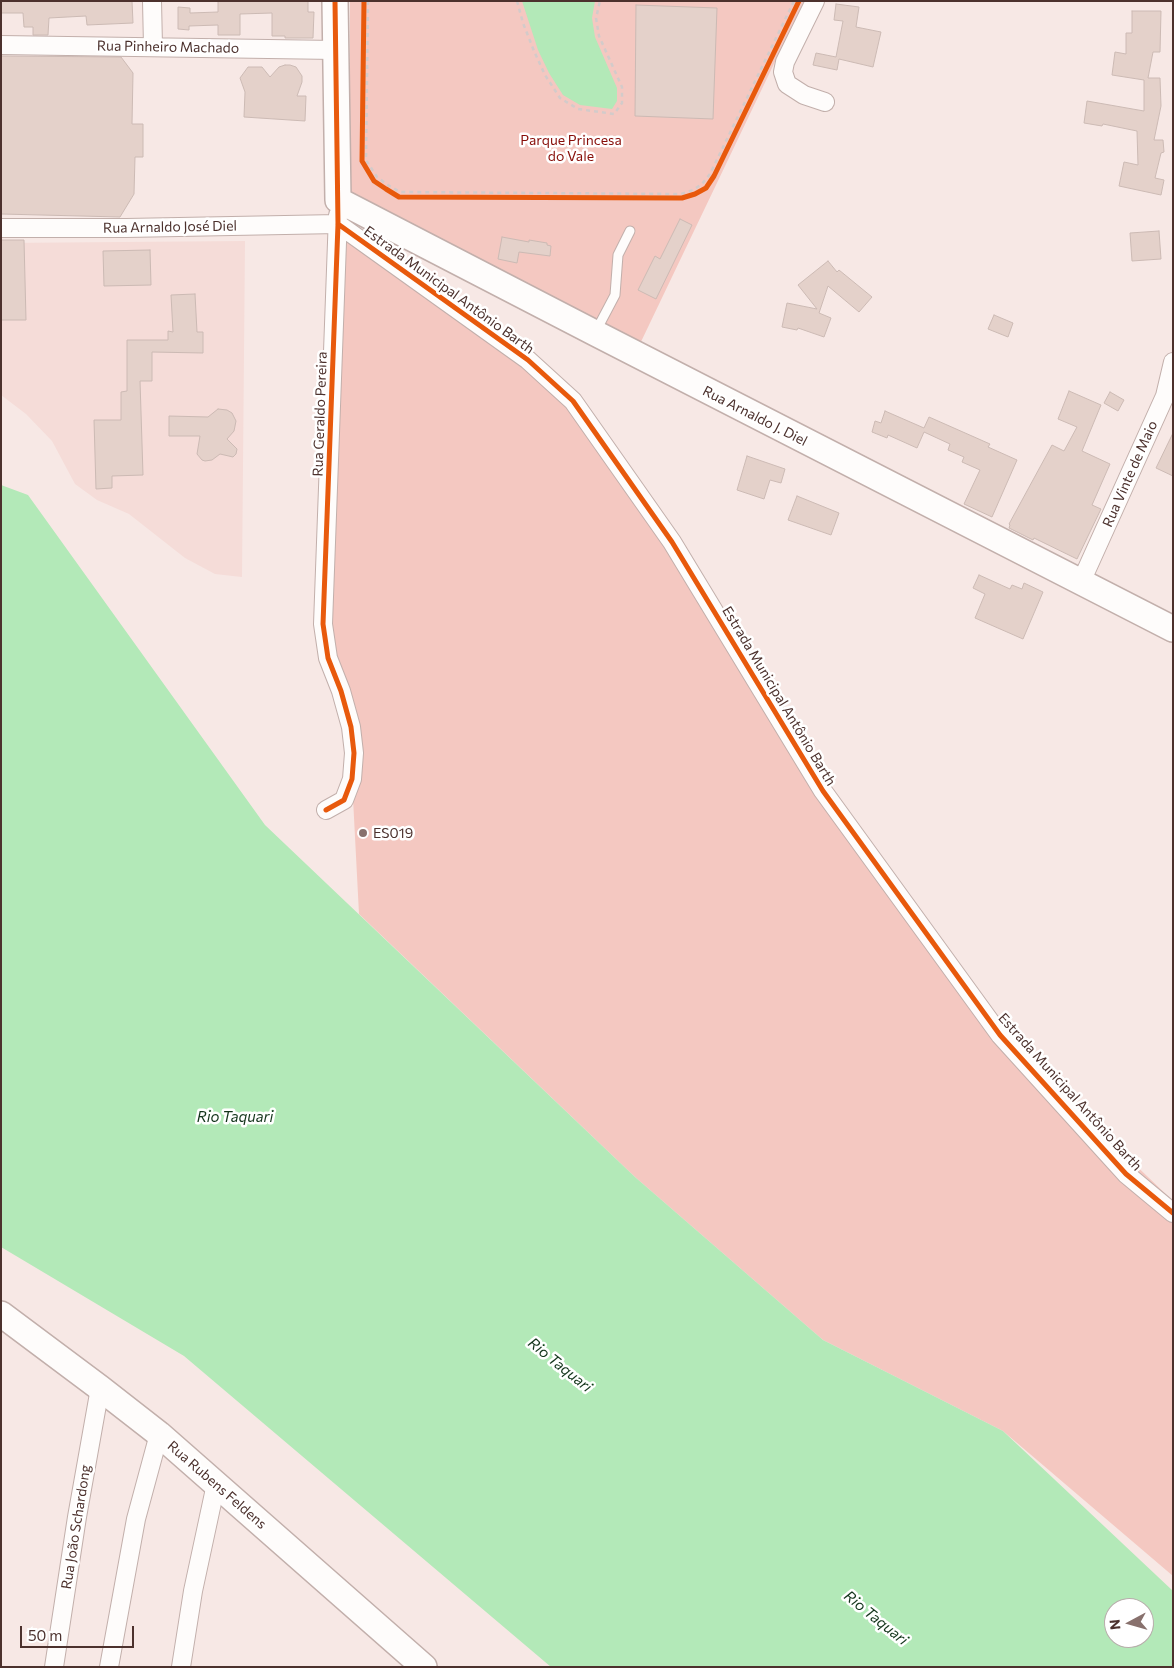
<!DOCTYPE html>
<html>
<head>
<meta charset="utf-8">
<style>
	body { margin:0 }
	#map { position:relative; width:1174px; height:1668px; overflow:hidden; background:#f7e8e5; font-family:Commissioner,sans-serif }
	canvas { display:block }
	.frame { position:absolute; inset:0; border:2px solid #4c312d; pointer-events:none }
	.north { position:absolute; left:1104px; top:1598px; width:50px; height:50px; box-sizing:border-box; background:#fff; border:1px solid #b7adab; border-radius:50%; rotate:264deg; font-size:14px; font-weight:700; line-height:20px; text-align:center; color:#4c312d }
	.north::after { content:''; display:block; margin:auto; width:18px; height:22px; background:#88716d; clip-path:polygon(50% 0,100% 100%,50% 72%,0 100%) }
	.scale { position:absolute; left:20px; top:1626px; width:114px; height:22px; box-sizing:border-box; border:2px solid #4c312d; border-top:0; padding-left:6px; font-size:15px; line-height:18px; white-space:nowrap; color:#4c312d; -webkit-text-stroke:4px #fff; paint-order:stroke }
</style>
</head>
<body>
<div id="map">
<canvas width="1174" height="1668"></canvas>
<div class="frame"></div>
<div class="north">N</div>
<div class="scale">50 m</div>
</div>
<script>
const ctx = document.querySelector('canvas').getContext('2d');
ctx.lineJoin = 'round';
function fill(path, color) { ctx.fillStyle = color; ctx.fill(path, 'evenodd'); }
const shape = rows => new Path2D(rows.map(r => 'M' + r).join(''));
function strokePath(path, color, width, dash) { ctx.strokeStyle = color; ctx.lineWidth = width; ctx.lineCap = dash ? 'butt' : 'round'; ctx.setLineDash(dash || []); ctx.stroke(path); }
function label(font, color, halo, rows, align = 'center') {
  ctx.font = font + ' Commissioner,sans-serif'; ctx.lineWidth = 5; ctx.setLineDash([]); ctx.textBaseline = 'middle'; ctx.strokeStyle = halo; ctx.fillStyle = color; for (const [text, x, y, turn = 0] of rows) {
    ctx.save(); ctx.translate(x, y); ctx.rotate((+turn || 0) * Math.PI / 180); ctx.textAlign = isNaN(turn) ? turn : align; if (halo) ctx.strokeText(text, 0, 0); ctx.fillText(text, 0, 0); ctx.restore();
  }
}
const built = shape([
	[245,241,242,577,215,574,185,558,129,514,97,500,75,484,52,441,26,414,1,395,1,243]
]);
const green = shape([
	[350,1,804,1,638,348,349,200],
	[338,224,573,401,823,791,1000,1035,1173,1201,1173,1576,1003,1431,823,1340,635,1177,359,914,352,779,328,658]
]);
const water = shape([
	[522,1,595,1,592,18,595,37,617,88,617,101,612,109,580,105,563,95,549,73,538,50],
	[1,485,28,495,265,825,635,1177,823,1340,1003,1431,1173,1591,1173,1667,551,1667,184,1356,1,1247],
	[1114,1608,1144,1608,1144,1638,1114,1638]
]);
const building = shape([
	[1,1,132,1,133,23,87,25,86,16,49,18,48,35,33,35,33,27,24,27,23,13,1,13,1,1],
	[218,1,308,1,308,12,314,12,313,38,285,38,285,36,272,36,272,13,240,14,240,35,218,35,218,25,189,26,189,30,178,29,178,7,190,8,190,13,218,12,218,1],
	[836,4,859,7,856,27,881,32,873,67,839,59,837,70,813,65,816,53,836,57,843,21,834,20,836,4],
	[636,5,717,8,713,119,635,116,636,5],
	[1132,11,1161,11,1160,52,1153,52,1148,78,1160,78,1161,106,1154,140,1163,140,1164,152,1161,153,1155,178,1164,180,1161,195,1119,186,1124,162,1138,165,1137,131,1103,124,1102,126,1084,123,1087,101,1144,111,1144,80,1112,75,1115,52,1126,54,1126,33,1132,33,1132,11],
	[1,56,121,57,133,73,132,124,143,124,143,157,135,157,134,194,120,217,1,214,1,56],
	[285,65,290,65,296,67,302,76,302,82,297,96,306,96,305,121,244,117,245,92,240,78,248,67,262,67,270,77,279,67,285,65],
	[680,219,692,225,656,299,638,290,655,256,660,259,680,219],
	[1159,231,1161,259,1132,261,1130,233,1159,231],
	[502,237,529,242,529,240,547,243,547,245,551,246,550,256,519,252,517,263,498,259,502,237],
	[1,240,24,240,26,320,1,320,1,240],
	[150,250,151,285,104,286,103,251,150,250],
	[828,261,837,272,839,270,872,297,859,312,828,286,819,313,831,318,824,337,798,328,797,330,782,327,787,303,817,309,798,285,828,261],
	[195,294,197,332,203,332,203,353,152,352,152,381,140,381,143,475,112,476,112,488,96,489,94,420,121,420,121,392,127,391,127,340,168,340,168,331,173,332,171,295,195,294],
	[994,315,1013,323,1008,337,988,329,994,315],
	[1069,391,1101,405,1082,451,1110,464,1092,505,1101,509,1077,559,1034,538,1033,540,1009,528,1010,525,1009,524,1052,445,1064,451,1077,427,1058,419,1069,391],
	[1110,392,1124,400,1118,411,1104,403,1110,392],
	[218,409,227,410,232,413,236,421,234,431,227,439,237,449,236,454,233,457,220,454,212,460,205,461,202,460,197,454,200,436,169,436,169,416,208,417,218,409],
	[885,411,924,428,929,417,990,444,988,447,1017,460,992,517,964,504,980,470,962,462,964,457,948,450,950,444,924,432,917,448,888,435,887,438,872,432,875,421,881,423,885,411],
	[1173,433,1173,476,1156,468,1173,433],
	[747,456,785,469,781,483,770,480,764,499,737,490,747,456],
	[797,496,839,513,831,535,788,520,797,496],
	[979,575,1010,589,1012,585,1022,589,1024,583,1043,592,1023,639,975,618,985,594,973,588,979,575]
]);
const path = shape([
	[368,1,366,160,377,177,388,185,400,192,681,194,693,190,702,184,710,174,794,1],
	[517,1,523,23,534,51,545,75,560,98,578,109,614,114,622,103,622,87,599,36,596,18,600,1]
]);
const lane = shape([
	[596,331,615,295,618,255,630,231]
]);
const street = shape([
	[152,1,153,46],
	[815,1,785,62,783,72,787,84,804,95,825,102],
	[1,45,335,50],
	[338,224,528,360,573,401,672,542,823,791,1000,1035,1126,1174,1173,1213],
	[1,228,126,228,338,224],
	[1081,582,1165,396,1173,362],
	[326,810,344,800,352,779,354,753,351,727,341,691,328,658,323,624,338,215],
	[54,1667,77,1517,100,1388],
	[109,1667,136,1519,159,1434],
	[181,1667,193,1591,216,1484]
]);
const secondary = shape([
	[335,1,338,200,595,333,1173,629],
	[1,1314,100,1388,159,1434,424,1667]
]);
const cycleway = shape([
	[364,1,362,161,374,181,386,189,399,197,682,198,695,194,706,188,714,176,799,1],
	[338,224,528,360,573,401,672,542,823,791,1000,1035,1126,1174,1173,1213],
	[326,810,344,800,352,779,354,753,351,727,341,691,328,658,323,624,338,224,335,1]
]);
const markers = [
	[363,833,5,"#88716d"]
];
const streetNames = [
	["Rua Pinheiro Machado",168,47,1],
	["Rua Arnaldo José Diel",170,227,-1],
	["Estrada Municipal Antônio Barth",449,290,36],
	["Rua Geraldo Pereira",320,414,-88],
	["Rua Arnaldo J. Diel",755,416,27],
	["Rua Vinte de Maio",1130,474,-66],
	["Estrada Municipal Antônio Barth",779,696,59],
	["Estrada Municipal Antônio Barth",1070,1092,48],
	["Rua Rubens Feldens",217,1485,41],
	["Rua João Schardong",76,1527,-81]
];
const parkNames = [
	["Parque Princesa",571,140],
	["do Vale",571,156]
];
const poiNames = [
	["ES019",373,833]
];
const waterNames = [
	["Rio Taquari",235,1117],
	["Rio Taquari",560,1365,39],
	["Rio Taquari",876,1618,39]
];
fill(built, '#f5dcd8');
fill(green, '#f4c8c1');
fill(water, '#b3e9b8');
fill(building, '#e4d1ca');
strokePath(building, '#ccbab4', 1);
strokePath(lane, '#c2afab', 11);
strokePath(street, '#c2afab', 20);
strokePath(secondary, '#c2afab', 28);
strokePath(path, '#d3cbca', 2.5, [4, 4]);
strokePath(lane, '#fefcfb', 9);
strokePath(street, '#fefcfb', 18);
strokePath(secondary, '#fefcfb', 25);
strokePath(cycleway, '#e8590c', 5);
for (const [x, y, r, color] of markers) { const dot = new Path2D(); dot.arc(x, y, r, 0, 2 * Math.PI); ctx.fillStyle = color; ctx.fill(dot); strokePath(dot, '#fff', 2); }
label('14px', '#4c312d', '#fff', streetNames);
label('14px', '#880e09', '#fff', parkNames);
label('14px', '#4c312d', '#fff', poiNames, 'left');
label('italic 15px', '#12341a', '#fff', waterNames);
</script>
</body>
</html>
